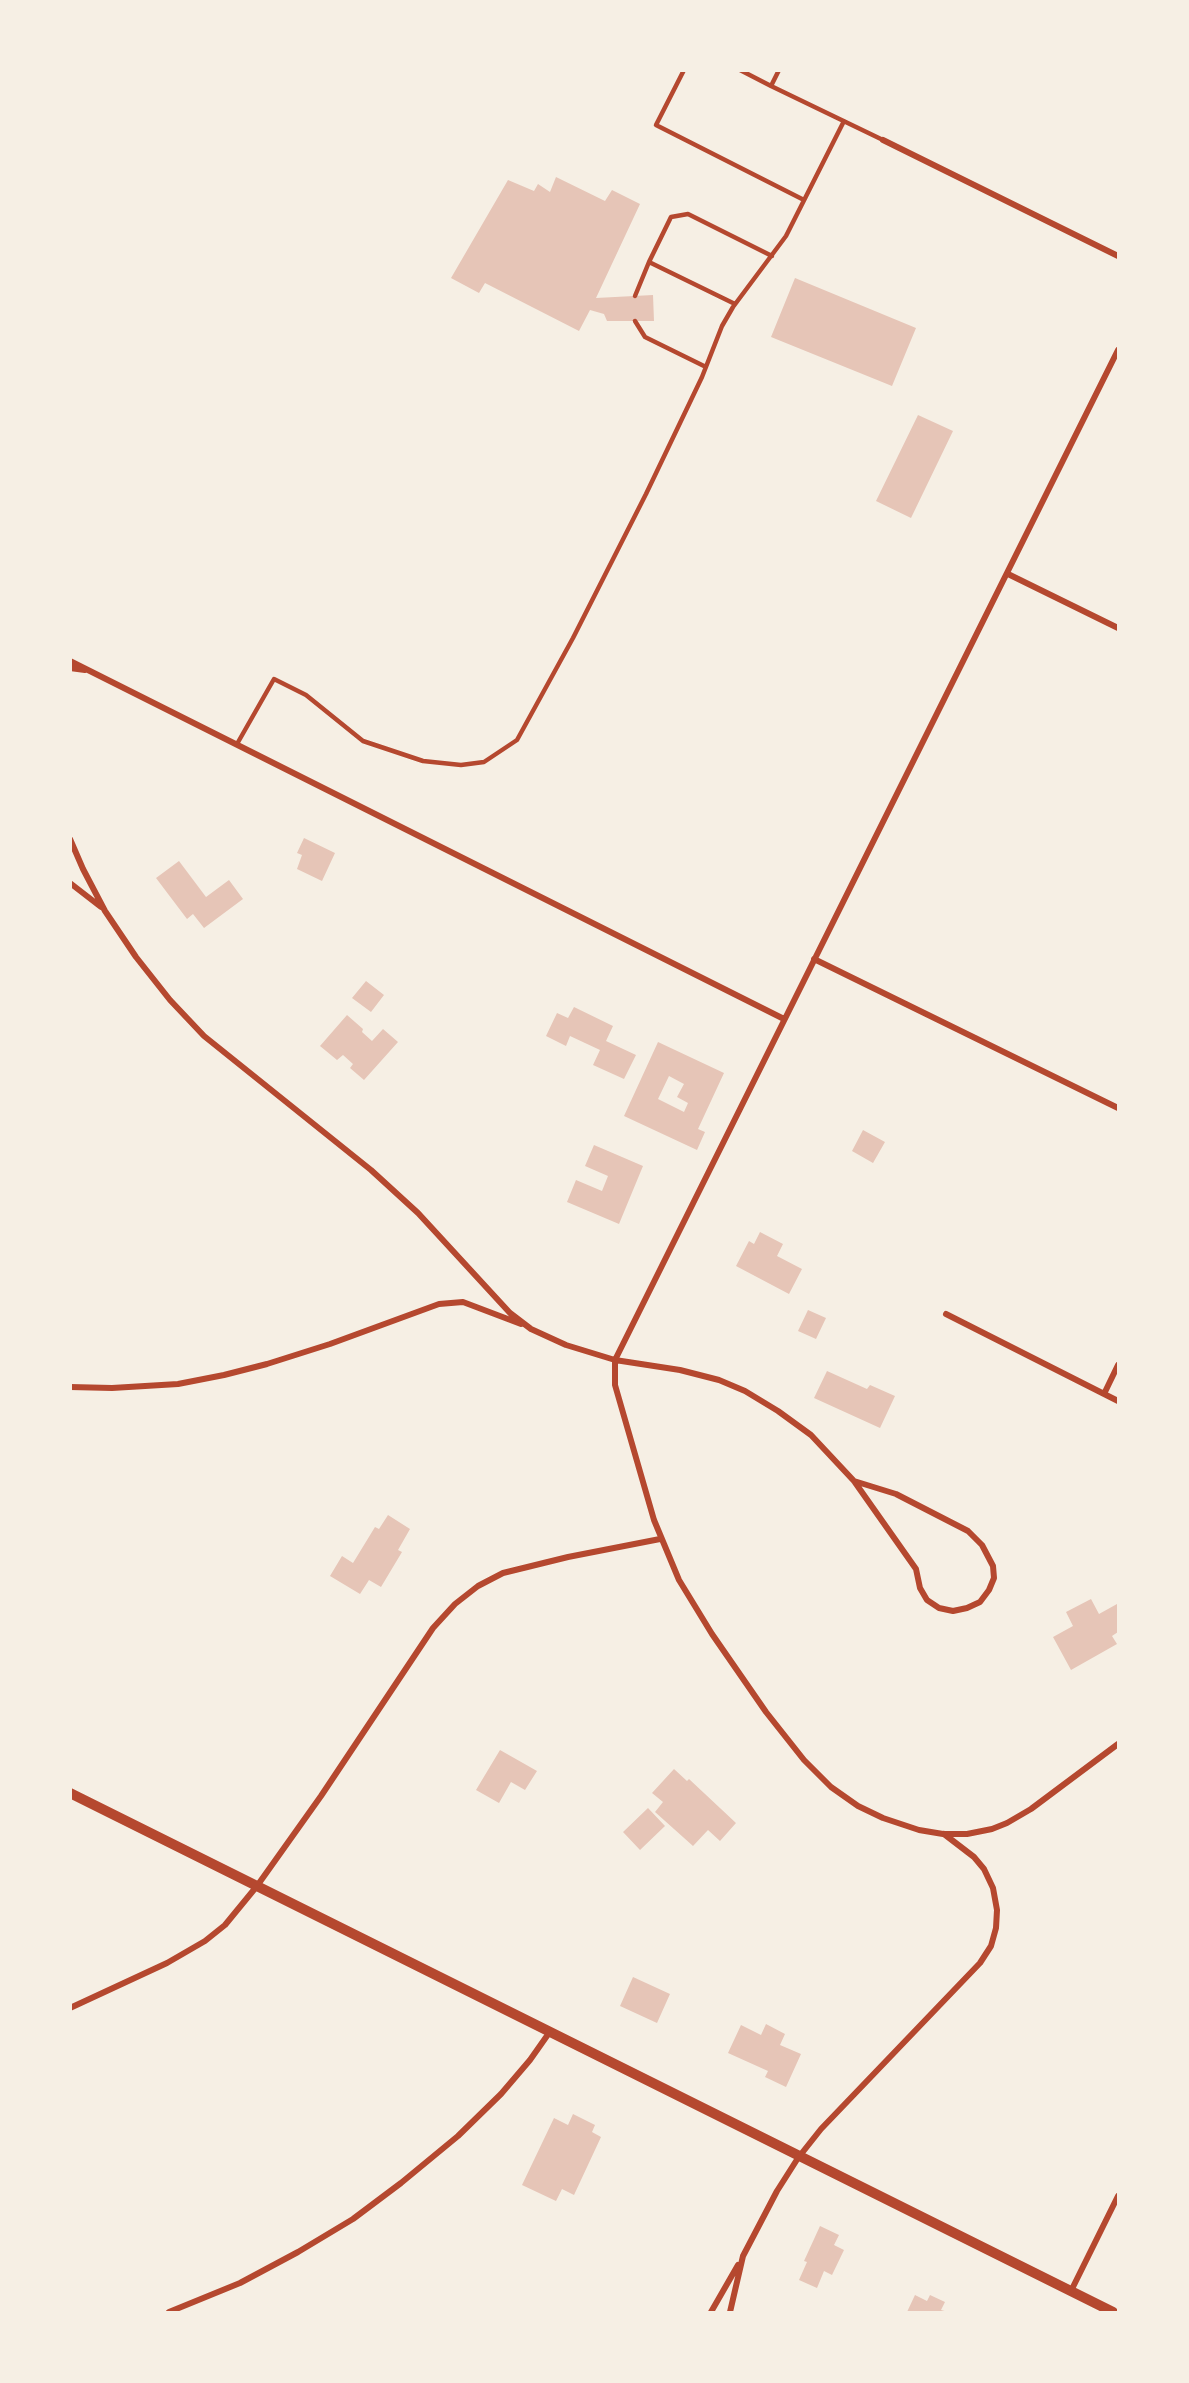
<!DOCTYPE html>
<html>
<head>
<meta charset="utf-8">
<style>
	body { margin:0 }
	#map { position:relative; width:1189px; height:2383px; overflow:hidden; background:#f6efe4; font-family:"Open Sans",sans-serif }
	canvas { display:block }
	.frame { position:absolute; inset:0; border:72px solid #f6efe4; pointer-events:none }
</style>
</head>
<body>
<div id="map">
<canvas width="1189" height="2383"></canvas>
<div class="frame"></div>
</div>
<script>
const ctx = document.querySelector('canvas').getContext('2d');
ctx.lineJoin = 'round';
function fill(path, color) { ctx.fillStyle = color; ctx.fill(path, 'evenodd'); }
const shape = rows => new Path2D(rows.map(r => 'M' + r).join(''));
function strokePath(path, color, width, dash) { ctx.strokeStyle = color; ctx.lineWidth = width; ctx.lineCap = dash ? 'butt' : 'round'; ctx.setLineDash(dash || []); ctx.stroke(path); }
const building = shape([
	[556,177,605,201,612,190,640,204,596,298,653,295,654,321,607,321,604,314,590,310,579,331,485,283,479,293,451,278,508,180,534,191,538,184,550,192],
	[795,278,916,328,892,386,771,337],
	[918,415,953,431,911,518,876,501],
	[304,838,335,853,322,881,297,869,302,855,297,853],
	[179,861,206,897,229,880,243,899,204,928,193,914,187,919,156,878],
	[366,981,384,995,371,1012,352,998],
	[574,1007,613,1026,606,1041,636,1055,624,1079,593,1065,600,1050,570,1036,566,1046,546,1036,557,1013,568,1018],
	[347,1015,363,1029,362,1032,372,1041,383,1029,398,1042,364,1080,350,1068,353,1064,343,1055,337,1060,320,1046],
	[658,1042,724,1073,698,1129,705,1132,697,1150,624,1116],
	[669,1076,684,1084,677,1097,688,1103,684,1112,658,1099],
	[863,1130,885,1142,873,1163,852,1151],
	[594,1145,643,1166,619,1224,567,1202,576,1180,602,1191,608,1176,585,1166],
	[760,1232,783,1244,777,1256,802,1269,789,1294,736,1266,749,1241,754,1244],
	[808,1310,826,1318,816,1339,798,1331],
	[827,1371,867,1389,870,1385,895,1396,880,1428,814,1398],
	[388,1515,410,1529,398,1550,402,1552,381,1587,369,1580,360,1594,330,1576,342,1556,353,1563,375,1527,379,1529],
	[1091,1599,1099,1614,1117,1604,1118,1632,1112,1636,1117,1644,1071,1670,1053,1637,1073,1626,1066,1612],
	[500,1750,537,1771,525,1790,511,1782,499,1803,476,1790],
	[674,1769,687,1781,689,1779,736,1823,720,1841,708,1830,693,1846,655,1812,663,1802,652,1793],
	[648,1808,665,1826,640,1850,623,1832],
	[633,1977,670,1994,657,2023,620,2006],
	[766,2024,785,2034,780,2045,801,2054,786,2087,765,2077,768,2071,728,2053,741,2025,761,2035],
	[573,2114,595,2125,592,2132,601,2137,574,2195,562,2189,556,2201,522,2185,554,2118,568,2125],
	[820,2226,839,2235,834,2245,844,2250,832,2275,824,2271,817,2288,799,2280,807,2262,804,2261],
	[915,2295,927,2301,930,2295,945,2302,941,2310,948,2312,907,2312]
]);
const service = shape([
	[684,70,656,125,804,200],
	[740,70,771,86],
	[779,70,771,86,883,140],
	[635,296,649,262],
	[735,304,649,262,671,217,688,214,772,256],
	[635,321,645,337,706,367],
	[237,744,274,679,306,695,363,741,423,761,461,765,484,762,517,740,573,638,646,494,702,377,722,326,733,307,786,236,844,121]
]);
const minor = shape([
	[883,140,1118,256],
	[1118,350,615,1360,615,1385,654,1520,679,1580,712,1634,766,1712,804,1760,831,1787,858,1806,883,1818,919,1830,943,1834,967,1834,992,1829,1007,1823,1031,1809,1118,1744],
	[1008,574,1118,628],
	[70,661,784,1019],
	[70,668,85,670],
	[70,839,83,869,105,911,136,957,170,1000,204,1036,371,1170,418,1213,510,1313,531,1329,566,1345,615,1360,680,1370,719,1380,745,1391,778,1411,811,1435,854,1481,916,1569,920,1588,927,1600,939,1608,953,1611,967,1608,980,1602,989,1590,994,1578,993,1566,982,1545,968,1531,896,1494,854,1481],
	[70,883,101,907],
	[814,959,1118,1108],
	[946,1314,1118,1401],
	[70,1387,112,1388,178,1384,224,1375,267,1364,330,1344,439,1304,463,1302,521,1324],
	[1104,1394,1118,1365],
	[70,2008,167,1963,205,1941,225,1925,257,1886,321,1796,433,1628,455,1604,478,1586,503,1573,568,1557,660,1539],
	[1071,2291,1118,2196],
	[169,2312,240,2283,298,2252,353,2219,401,2183,458,2136,501,2094,530,2060,549,2033],
	[711,2312,738,2265],
	[730,2312,743,2256,777,2191,798,2158,821,2129,980,1963,991,1946,996,1928,997,1910,993,1888,984,1869,974,1857,944,1834]
]);
const tertiary = shape([
	[70,1793,1113,2312]
]);
fill(building, '#e6c5b7');
strokePath(service, '#b5482f', 4.5);
strokePath(minor, '#b5482f', 6);
strokePath(tertiary, '#b5482f', 10);
</script>
</body>
</html>
